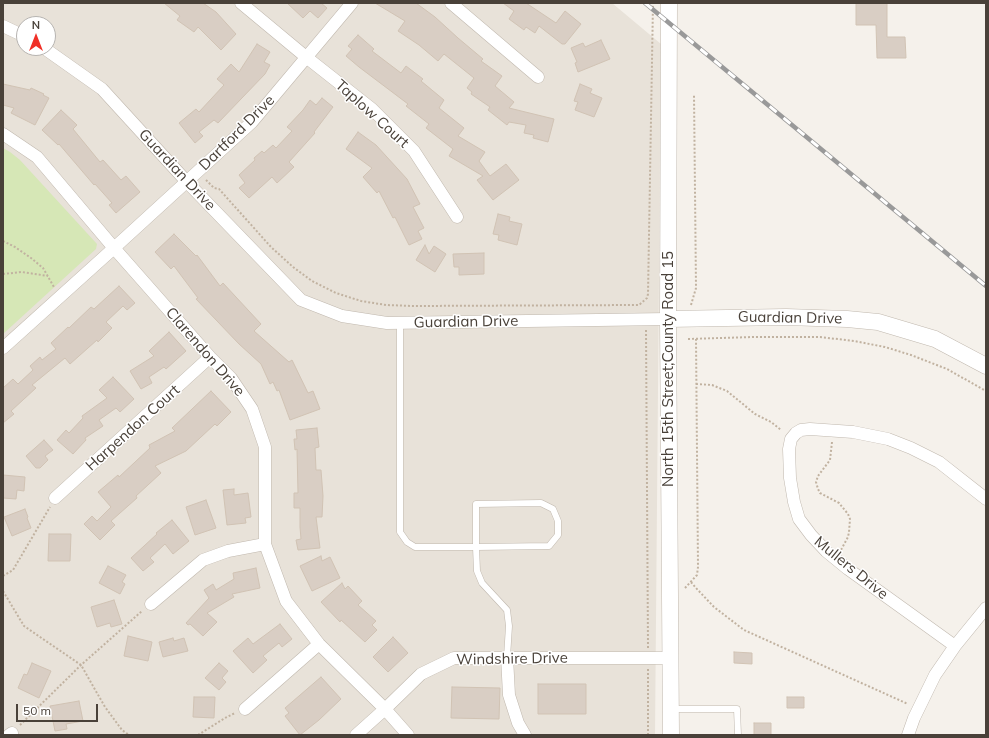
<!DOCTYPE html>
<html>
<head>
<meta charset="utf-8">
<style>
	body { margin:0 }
	#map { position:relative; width:989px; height:738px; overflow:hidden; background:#f5f1eb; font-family:Mulish,sans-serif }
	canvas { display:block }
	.frame { position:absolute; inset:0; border:4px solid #494139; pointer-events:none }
	.north { position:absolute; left:16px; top:16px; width:40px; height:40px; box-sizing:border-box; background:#fff; border:1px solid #b6b3b0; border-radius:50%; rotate:0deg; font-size:11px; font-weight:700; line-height:16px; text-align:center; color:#494139 }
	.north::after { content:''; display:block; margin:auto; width:14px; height:18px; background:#f03027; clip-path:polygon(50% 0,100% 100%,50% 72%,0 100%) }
	.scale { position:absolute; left:16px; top:704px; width:82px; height:18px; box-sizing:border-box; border:2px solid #494139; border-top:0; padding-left:5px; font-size:12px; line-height:14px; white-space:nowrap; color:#494139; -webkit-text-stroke:3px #fff; paint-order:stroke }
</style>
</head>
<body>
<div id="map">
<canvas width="989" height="738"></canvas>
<div class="frame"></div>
<div class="north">N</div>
<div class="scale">50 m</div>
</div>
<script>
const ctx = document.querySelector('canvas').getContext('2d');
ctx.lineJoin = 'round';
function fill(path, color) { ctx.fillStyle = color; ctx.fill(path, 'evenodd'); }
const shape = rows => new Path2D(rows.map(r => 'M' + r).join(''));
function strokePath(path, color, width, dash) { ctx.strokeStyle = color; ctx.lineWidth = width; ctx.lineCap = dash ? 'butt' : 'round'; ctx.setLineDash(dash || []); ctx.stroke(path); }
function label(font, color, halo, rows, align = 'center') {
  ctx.font = font + ' Mulish,sans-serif'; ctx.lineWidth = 3; ctx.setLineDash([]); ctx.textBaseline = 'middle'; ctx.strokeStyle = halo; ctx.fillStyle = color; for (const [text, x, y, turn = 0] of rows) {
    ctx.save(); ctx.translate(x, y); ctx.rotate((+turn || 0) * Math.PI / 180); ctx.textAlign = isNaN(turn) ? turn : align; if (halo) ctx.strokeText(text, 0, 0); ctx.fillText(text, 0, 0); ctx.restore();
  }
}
const residential = shape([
	[3,3,612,3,661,44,655,735,3,735],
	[24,24,48,24,48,48,24,48]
]);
const green = shape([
	[3,148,10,152,20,160,97,244,96,249,3,334]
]);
const building = shape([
	[164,3,203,3,216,12,236,34,221,50,198,27,194,32,177,20,180,16,164,3],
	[287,3,321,3,327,8,318,18,310,11,303,18,287,3],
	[375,3,416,3,435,17,458,38,483,59,481,61,502,76,495,86,514,102,509,108,554,119,548,142,533,138,534,135,524,133,526,125,509,122,507,125,488,110,490,107,471,94,472,92,467,88,474,78,444,54,438,61,419,45,398,31,405,21,375,3],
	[503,3,526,3,556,23,565,11,581,24,565,44,562,44,539,26,535,33,526,27,524,30,509,19,514,11,503,3],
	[856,3,887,3,887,37,905,37,906,58,877,58,876,25,856,25,856,3],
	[358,35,374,49,372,51,401,73,406,66,423,79,421,81,444,100,439,108,464,128,458,136,485,152,479,161,490,176,506,164,519,180,493,200,477,180,483,176,449,156,453,149,426,128,429,124,406,106,408,104,359,67,346,56,352,49,348,46,358,35],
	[601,40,610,59,578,72,575,63,577,62,571,48,583,43,585,47,601,40],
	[257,44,270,52,264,62,270,65,265,74,218,123,214,120,199,132,203,136,195,143,179,123,196,109,199,112,224,85,217,79,231,64,239,72,257,44],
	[3,84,30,90,31,88,44,94,43,95,49,98,35,125,11,113,14,108,3,105,3,84],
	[580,84,592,89,590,93,602,98,594,117,575,110,578,102,574,101,580,84],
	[322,98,333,107,314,132,315,133,289,162,294,167,277,183,272,177,249,198,239,188,245,183,239,175,255,160,254,158,262,151,264,153,273,145,276,148,292,131,287,127,303,110,310,100,316,105,322,98],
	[61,110,77,125,73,129,100,162,103,160,121,180,126,176,140,192,116,213,109,205,112,203,95,184,94,185,59,144,58,145,42,130,61,110],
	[358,132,376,145,407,179,420,204,413,207,424,228,418,231,422,239,409,245,395,217,393,218,379,191,377,193,363,177,372,168,346,149,358,132],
	[498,214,510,217,509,221,522,224,517,245,498,240,499,235,493,234,498,214],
	[174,234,196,256,197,255,220,286,223,283,261,324,254,331,289,362,292,360,308,393,313,391,320,409,290,420,279,390,277,391,273,382,270,384,261,364,239,344,196,299,198,298,174,266,171,269,155,252,174,234],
	[425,245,429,254,434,246,446,254,435,272,416,260,425,245],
	[484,253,484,274,459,275,459,267,454,267,453,254,484,253],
	[119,286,135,303,127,310,123,306,106,322,112,328,98,342,97,340,70,364,65,358,32,385,36,388,11,411,14,414,3,423,3,388,13,379,18,384,33,370,30,366,40,357,42,360,56,349,51,343,68,327,69,328,91,307,94,309,119,286],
	[169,332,186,351,166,369,164,367,149,377,152,383,141,389,130,371,154,356,149,351,169,332],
	[113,377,134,399,120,412,116,408,99,420,103,426,85,438,86,440,73,454,57,440,66,430,69,433,83,418,82,416,107,398,99,390,113,377],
	[211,391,231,412,217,426,215,424,186,451,155,466,161,473,136,496,137,498,111,521,115,525,100,540,84,524,92,516,97,521,111,507,98,492,118,475,119,477,150,448,149,445,175,431,172,428,211,391],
	[317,428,319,447,315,448,316,470,321,470,323,496,322,517,316,517,320,548,298,550,296,540,301,539,300,527,300,508,294,508,294,493,298,493,297,449,295,450,294,439,297,439,296,430,317,428],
	[44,440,53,450,45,456,48,460,40,468,36,468,26,456,44,440],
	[3,475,25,477,24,491,17,490,16,499,3,498,3,475],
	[234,489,234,495,248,493,251,517,245,518,246,523,227,525,223,490,234,489],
	[206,500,216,528,195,535,186,507,206,500],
	[25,509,28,517,27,518,31,528,12,536,4,517,25,509],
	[172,520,189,541,173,554,165,544,150,558,154,562,143,571,131,558,157,534,156,533,172,520],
	[49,534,71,534,70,561,48,561,49,534],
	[321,556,322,561,330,557,340,578,312,591,300,566,321,556],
	[108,566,126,575,122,582,125,584,120,594,99,583,108,566],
	[256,568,260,588,232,594,234,597,207,613,217,622,203,636,190,624,188,625,186,623,209,598,204,590,213,584,216,590,234,579,233,573,256,568],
	[342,583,345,589,348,586,362,601,358,605,376,621,372,625,377,630,365,642,341,620,340,622,321,602,342,583],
	[114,600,122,624,111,627,110,623,97,627,91,607,114,600],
	[280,624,292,639,282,647,279,643,263,656,267,660,253,673,233,651,248,638,253,644,280,624],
	[128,636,152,642,148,661,124,656,128,636],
	[393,637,408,653,388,672,373,657,393,637],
	[173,638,174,641,184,638,188,651,163,657,159,642,173,638],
	[734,652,752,653,752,664,734,663,734,652],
	[32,663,51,671,39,698,18,688,24,674,27,675,32,663],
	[219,663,228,671,222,678,226,682,219,690,205,678,219,663],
	[321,677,341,699,319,720,300,735,285,716,289,713,285,708,321,677],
	[538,684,586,684,586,714,538,714,538,684],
	[452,687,500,688,499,719,451,718,452,687],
	[194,697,215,697,214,718,193,717,194,697],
	[787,697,804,697,804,708,787,708,787,697],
	[79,701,83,721,66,724,67,729,55,731,50,706,79,701],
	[754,723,771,723,771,735,754,735,754,723]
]);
const path = shape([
	[206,180,214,188,219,189,271,247,293,267,312,281,336,293,361,301,386,305,413,306,639,305,647,298,648,294,653,3],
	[3,241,15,247,31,258,43,268,54,287],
	[3,274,22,272,48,276],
	[691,305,696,288,694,95],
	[646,330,648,648],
	[688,339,752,337,820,337,854,341,885,347,911,355,947,369,986,391],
	[696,384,712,385,727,391,755,414,771,422,781,430],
	[832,442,830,460,818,476,816,482,818,489,820,493,839,503,848,514,850,519,849,532,848,537,841,550],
	[3,576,13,570,50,507],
	[691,582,696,588,714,607,744,630,908,704],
	[685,588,697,575,698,567,696,339],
	[3,591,24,626,81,665,105,707,122,730,129,735],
	[20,725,81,665,142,611],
	[198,735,225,718,235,713],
	[648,735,648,668]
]);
const service = shape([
	[400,323,400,532,407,542,415,547,476,547,549,546,558,535,558,521,553,509,541,503,476,504,476,547,477,571,482,583,507,610,509,626,507,657],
	[671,709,737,709,738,735]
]);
const minor = shape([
	[241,3,306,57,372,109,414,151,457,217],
	[451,3,538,77],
	[3,26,24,36],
	[44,48,102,89,187,182,301,300,342,316,387,323,668,319],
	[3,134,37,157,114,248,210,357,231,378,252,409,265,447,265,544,286,601,319,644,385,709,408,735],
	[3,348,114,248,252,122,352,3],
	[55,498,210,357],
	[151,604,203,560,228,551,265,544],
	[955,646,848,569,826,551,811,535,799,519,794,502,790,478,789,449,791,439,796,433,801,430,810,429,853,432,888,439,911,448,939,462,986,499],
	[507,657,509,695,518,723,525,735],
	[245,709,319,644],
	[9,735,12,733],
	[356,735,385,709,421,674,454,658,671,658],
	[908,735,914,718,935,675,955,646,986,608]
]);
const tertiary = shape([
	[669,3,668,319,671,735],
	[668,319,786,317,847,319,878,322,935,339,986,366]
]);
const rail = shape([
	[645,3,986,286]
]);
const streetNames = [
	["Taplow Court",372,114,42],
	["Dartford Drive",237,133,-45],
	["Guardian Drive",177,170,47],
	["Guardian Drive",790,318,1],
	["Guardian Drive",466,322,-1],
	["Clarendon Drive",205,352,49],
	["North 15th Street;County Road 15",668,369,-90],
	["Harpendon Court",133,428,-42],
	["Mullers Drive",851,568,39],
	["Windshire Drive",512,659,-1]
];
fill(residential, '#e8e2d9');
fill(green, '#d6e7b6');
fill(building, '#d9cec4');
strokePath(building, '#d1c3b4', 1);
strokePath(service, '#c0b8ae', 7);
strokePath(minor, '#c0b8ae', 13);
strokePath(tertiary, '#c0b8ae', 17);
strokePath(path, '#c1b2a0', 2, [2, 2]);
strokePath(service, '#fff', 6);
strokePath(minor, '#fff', 12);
strokePath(tertiary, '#fff', 16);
strokePath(rail, '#999', 4.5);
strokePath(rail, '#fff', 3, [9]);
label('15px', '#494139', '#fff', streetNames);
</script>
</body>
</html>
